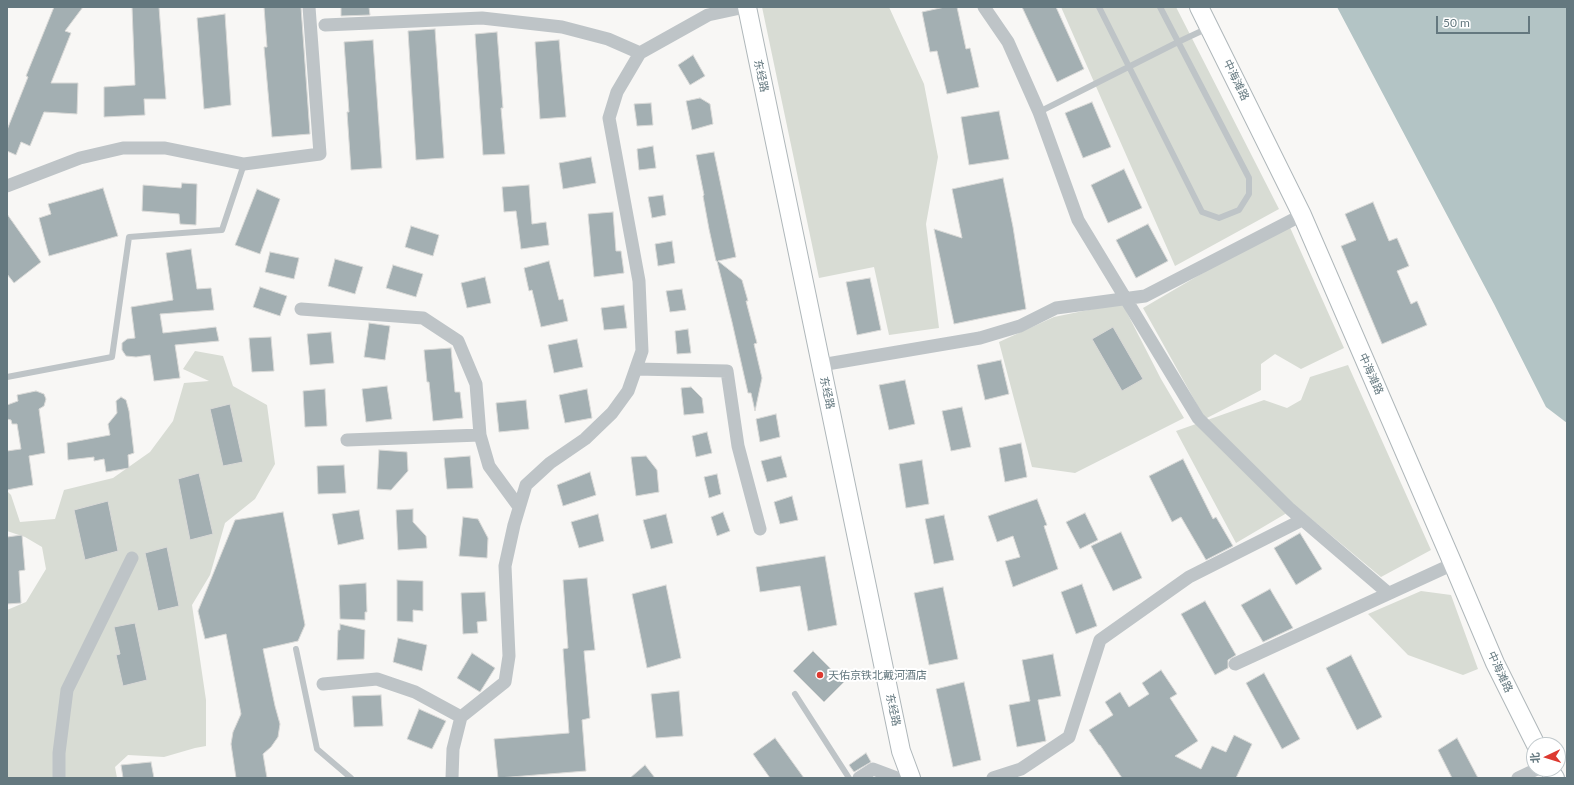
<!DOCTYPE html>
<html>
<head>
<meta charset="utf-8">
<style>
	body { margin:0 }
	#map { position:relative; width:1574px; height:785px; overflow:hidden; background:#f8f7f5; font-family:Lato,"Noto Sans SC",sans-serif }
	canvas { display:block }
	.frame { position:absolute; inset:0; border:8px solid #64787f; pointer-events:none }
	.north { position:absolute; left:1526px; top:737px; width:40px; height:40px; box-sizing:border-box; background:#fff; border:1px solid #c1c9cc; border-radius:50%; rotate:266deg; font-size:11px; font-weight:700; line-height:16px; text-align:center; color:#64787f }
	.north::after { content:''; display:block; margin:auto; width:14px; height:18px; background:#dd3930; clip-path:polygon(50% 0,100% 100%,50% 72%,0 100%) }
	.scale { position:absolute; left:1436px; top:16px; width:94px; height:18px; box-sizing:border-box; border:2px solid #64787f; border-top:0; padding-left:5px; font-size:12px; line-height:14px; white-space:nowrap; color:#64787f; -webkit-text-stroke:3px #fff; paint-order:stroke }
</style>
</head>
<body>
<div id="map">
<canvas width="1574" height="785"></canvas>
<div class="frame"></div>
<div class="north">北</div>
<div class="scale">50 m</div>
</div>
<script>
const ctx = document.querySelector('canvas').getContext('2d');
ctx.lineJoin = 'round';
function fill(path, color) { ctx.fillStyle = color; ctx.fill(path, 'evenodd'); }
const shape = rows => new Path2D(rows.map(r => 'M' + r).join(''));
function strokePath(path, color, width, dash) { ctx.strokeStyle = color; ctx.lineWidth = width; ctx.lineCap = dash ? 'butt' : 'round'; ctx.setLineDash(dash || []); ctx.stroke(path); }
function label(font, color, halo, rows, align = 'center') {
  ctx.font = font + ' Lato,"Noto Sans SC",sans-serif'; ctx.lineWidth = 4; ctx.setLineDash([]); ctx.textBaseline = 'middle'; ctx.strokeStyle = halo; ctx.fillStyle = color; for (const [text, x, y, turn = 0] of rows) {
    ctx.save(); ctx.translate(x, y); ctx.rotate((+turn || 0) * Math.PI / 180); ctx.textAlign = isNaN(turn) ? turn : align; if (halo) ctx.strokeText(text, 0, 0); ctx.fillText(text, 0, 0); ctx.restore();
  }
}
const green = shape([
	[762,7,889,7,924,84,938,157,926,224,939,328,889,335,874,267,819,278],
	[1061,7,1176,7,1279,209,1175,266],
	[1288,223,1344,348,1301,369,1275,354,1261,364,1261,390,1205,419,1143,308],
	[1122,303,1161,379,1184,418,1075,473,1032,467,999,342,1054,317],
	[195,351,223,356,233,386,267,405,275,464,255,499,225,523,210,575,192,605,206,700,206,746,195,748,164,757,128,755,115,767,117,778,7,778,7,610,26,602,46,569,42,547,25,537,7,531,7,491,11,495,20,522,55,519,64,490,113,478,150,452,173,421,184,383,209,381,183,369],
	[1348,365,1431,550,1381,577,1297,507,1236,543,1176,431,1264,400,1287,408,1301,400,1310,377],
	[1421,591,1451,595,1478,669,1463,675,1408,655,1368,614]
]);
const water = shape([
	[1337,7,1567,7,1567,423,1546,407,1494,304]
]);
const building = shape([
	[54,7,83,7,65,31,71,33,51,83,78,83,77,114,44,112,30,146,21,142,16,155,7,151,7,130,28,77,26,76,54,7],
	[132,7,159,7,166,99,144,99,145,115,104,117,104,87,135,85,132,7],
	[264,7,301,7,310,134,272,137,264,47,267,47,264,7],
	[341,7,369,7,370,15,341,16,341,7],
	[945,7,957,7,966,49,970,48,979,87,947,94,937,51,930,52,922,12,945,7],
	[1022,7,1056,7,1084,69,1057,82,1022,7],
	[225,14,231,105,204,109,197,18,225,14],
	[435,29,444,158,416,160,408,31,435,29],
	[497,32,503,108,501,108,505,154,483,155,475,34,497,32],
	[373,40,382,168,351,170,347,112,349,112,344,42,373,40],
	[559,40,566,117,540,119,535,42,559,40],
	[693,55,705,76,690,85,678,65,693,55],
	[700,98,710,104,713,124,692,130,686,101,700,98],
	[1092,102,1111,147,1083,158,1065,113,1092,102],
	[651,103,653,125,637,126,634,104,651,103],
	[999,111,1009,159,969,165,961,117,999,111],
	[653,146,656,168,639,170,637,149,653,146],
	[714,152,736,257,718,261,742,280,748,301,746,301,757,343,754,344,762,378,755,411,751,393,748,393,732,322,717,261,716,261,709,229,703,196,704,195,696,155,714,152],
	[591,157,596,183,563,189,559,163,591,157],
	[1124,169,1142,208,1108,223,1091,185,1124,169],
	[1003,178,1013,227,1026,309,954,324,934,229,962,238,952,189,1003,178],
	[182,183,197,184,196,225,180,224,179,214,142,211,143,185,181,188,182,183],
	[529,185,532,224,546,222,549,245,521,249,516,211,504,212,502,187,529,185],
	[103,188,118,236,49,256,39,218,51,214,48,204,103,188],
	[257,189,280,199,260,254,235,245,257,189],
	[663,195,666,215,652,218,648,197,663,195],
	[1373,202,1389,241,1397,238,1409,266,1397,271,1411,304,1417,301,1427,325,1382,344,1341,246,1356,240,1345,214,1373,202],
	[613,212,616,251,621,251,624,273,594,277,588,214,613,212],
	[7,214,41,262,14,283,7,274,7,214],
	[1148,224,1168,261,1136,278,1116,240,1148,224],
	[411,226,439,235,433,256,405,247,411,226],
	[672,241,675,263,658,266,655,244,672,241],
	[191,249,197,289,211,288,214,310,160,314,163,333,216,327,219,341,175,345,180,378,154,381,150,355,136,357,126,356,122,350,122,343,127,339,135,338,131,307,173,300,166,253,191,249],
	[270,252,299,258,294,279,265,272,270,252],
	[335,259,363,267,355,294,328,286,335,259],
	[549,261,559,300,563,299,568,321,541,327,532,290,529,291,524,268,549,261],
	[393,265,423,274,416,297,386,288,393,265],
	[485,277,491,303,467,308,461,283,485,277],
	[870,278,881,330,857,335,846,282,870,278],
	[260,287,287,296,280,316,253,307,260,287],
	[682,289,686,310,670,312,666,291,682,289],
	[624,305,627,328,604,330,601,308,624,305],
	[369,323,390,326,385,360,364,357,369,323],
	[1113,327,1143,379,1122,391,1092,339,1113,327],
	[688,329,691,353,677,354,675,331,688,329],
	[331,332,334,363,310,365,307,334,331,332],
	[271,337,274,371,252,372,249,338,271,337],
	[577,339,583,367,554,373,548,345,577,339],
	[451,348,455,392,460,392,463,418,433,421,429,382,427,382,424,350,451,348],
	[1001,360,1009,394,985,400,977,365,1001,360],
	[905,380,915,424,889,430,879,385,905,380],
	[387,386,392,419,366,422,362,389,387,386],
	[691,387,702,398,704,413,684,415,681,388,691,387],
	[325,389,327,426,305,427,303,391,325,389],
	[587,389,592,418,565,423,559,395,587,389],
	[36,391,44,394,46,399,44,406,39,409,45,453,29,456,33,485,7,490,7,451,21,449,17,424,12,424,11,420,7,419,7,405,18,401,17,395,36,391],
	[121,397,126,400,129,411,134,453,128,455,129,468,106,472,104,459,94,461,94,457,68,460,67,443,110,435,108,424,117,413,116,401,121,397],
	[526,400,529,429,499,432,496,403,526,400],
	[230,404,243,462,223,466,210,409,230,404],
	[962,407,971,447,951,451,942,411,962,407],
	[776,414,780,437,760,442,756,419,776,414],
	[707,432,712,453,696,457,692,436,707,432],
	[1021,443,1027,477,1005,482,999,448,1021,443],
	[379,450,407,452,408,471,391,490,377,489,379,450],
	[470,456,473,488,447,489,444,458,470,456],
	[646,456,657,470,659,492,636,496,631,457,646,456],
	[781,456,787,477,767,482,761,461,781,456],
	[1183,459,1213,519,1216,517,1233,546,1206,560,1181,517,1172,522,1149,476,1183,459],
	[922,460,929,504,906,508,899,464,922,460],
	[344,465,346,493,318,494,317,466,344,465],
	[590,472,596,495,563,506,557,485,590,472],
	[199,473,213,534,190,540,178,479,199,473],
	[717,474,721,494,709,498,704,477,717,474],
	[792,496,798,520,780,524,774,502,792,496],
	[1037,499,1047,525,1044,526,1058,569,1013,587,1005,561,1020,557,1013,536,997,542,988,516,1037,499],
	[108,501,118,551,85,560,74,510,108,501],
	[413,509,413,522,426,536,427,548,398,550,396,510,413,509],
	[359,510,364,539,338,545,332,514,359,510],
	[283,512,305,625,298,641,263,649,275,706,280,724,278,737,271,747,263,754,267,778,236,778,231,744,233,732,241,714,226,634,205,639,198,611,235,520,283,512],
	[723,512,730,531,717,536,711,517,723,512],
	[1085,513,1098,540,1080,549,1066,522,1085,513],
	[598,514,604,541,579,548,571,522,598,514],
	[666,514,673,543,651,549,643,520,666,514],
	[944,515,954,560,934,564,925,519,944,515],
	[463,517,478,519,488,538,487,558,459,556,463,517],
	[1121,532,1142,578,1113,591,1091,546,1121,532],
	[1300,533,1322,569,1296,585,1274,548,1300,533],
	[22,535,25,570,19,571,21,603,7,604,7,537,22,535],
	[167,547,179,606,158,611,145,553,167,547],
	[825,556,837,625,808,631,800,586,760,592,756,567,825,556],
	[587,578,595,650,584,651,590,718,582,720,586,771,498,778,494,739,569,733,563,649,568,648,563,580,587,578],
	[397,580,423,581,423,611,413,610,413,622,397,621,397,580],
	[366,583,367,612,365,612,365,620,340,619,339,585,366,583],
	[1082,584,1097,626,1076,634,1061,592,1082,584],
	[666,585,681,658,647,668,632,594,666,585],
	[943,587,958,659,929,665,914,593,943,587],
	[1270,589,1293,628,1263,642,1241,605,1270,589],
	[485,592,487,621,477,622,478,633,463,634,461,593,485,592],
	[1205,601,1236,655,1228,660,1228,668,1215,675,1181,614,1205,601],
	[135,623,147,680,123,686,116,655,120,654,114,627,135,623],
	[340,624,365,630,364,659,337,660,338,630,340,630,340,624],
	[398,638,427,645,422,671,393,662,398,638],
	[813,651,844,682,824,702,793,671,813,651],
	[472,653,495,668,480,692,457,678,472,653],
	[1053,654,1061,696,1038,700,1046,741,1017,747,1009,705,1030,701,1022,660,1053,654],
	[1351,655,1382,717,1357,730,1326,668,1351,655],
	[1161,670,1177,694,1170,698,1198,741,1175,756,1201,769,1212,746,1226,752,1234,735,1252,744,1236,778,1122,778,1100,745,1099,745,1089,730,1113,715,1105,702,1120,692,1129,707,1149,694,1142,683,1161,670],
	[1264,673,1300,739,1282,749,1246,683,1264,673],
	[964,682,981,760,953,767,936,689,964,682],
	[679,691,683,736,656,738,651,694,679,691],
	[381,695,383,726,354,727,352,696,381,695],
	[419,709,446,721,432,749,407,739,419,709],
	[775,738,804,778,770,778,753,754,775,738],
	[1457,738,1478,778,1452,778,1438,750,1457,738],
	[866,753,871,762,854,772,849,765,866,753],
	[151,762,154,778,123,778,121,765,151,762],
	[645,765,655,778,630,778,645,765]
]);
const service = shape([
	[1099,7,1202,212,1219,218,1239,210,1249,194,1249,178,1160,7],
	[1039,112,1178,42,1208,28],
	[7,377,112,357,129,237,222,230,244,164],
	[296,649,317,749,351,778],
	[795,694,849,778]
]);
const minor = shape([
	[984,7,1008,42,1039,112,1078,220,1198,418,1290,509,1388,593],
	[325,25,482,18,562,27,608,39,640,53],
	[7,186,80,158,123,148,165,148,244,164,320,154,309,7],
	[301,309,423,318,458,341,476,384,480,435,489,466,519,507],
	[821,365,980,338,1020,326,1056,308,1145,296,1302,215],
	[636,369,727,371,738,446,760,529],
	[347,440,480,435],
	[1235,664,1453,564],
	[323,684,377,679,415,692,461,717],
	[59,778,59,753,67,690,132,558],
	[452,778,453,749,461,717,505,682,509,656,505,566,514,525,526,485,550,463,585,439,612,413,628,391,642,351,639,281,609,118,617,92,640,53,708,15,745,7],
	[859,778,873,769,897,778],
	[993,778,1021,769,1069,737,1100,640,1189,577,1302,520],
	[1518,778,1537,769]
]);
const secondary = shape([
	[747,7,901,751,911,778],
	[1199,7,1302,215,1453,564,1495,663,1536,745],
	[1549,769,1555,778]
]);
const markers = [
	[820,675,4,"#dd3930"]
];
const streetNames = [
	["东经路",761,76,78],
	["中海滩路",1236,80,64],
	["中海滩路",1371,374,66],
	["东经路",827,393,78],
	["中海滩路",1500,672,65],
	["东经路",893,710,78]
];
const poiNames = [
	["天佑京铁北戴河酒店",828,675]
];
fill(green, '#d8dcd4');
fill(water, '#b3c4c5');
fill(building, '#a3afb2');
strokePath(building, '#d9d9d7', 1);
strokePath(secondary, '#afb7ba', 20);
strokePath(service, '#bec4c7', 6);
strokePath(minor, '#bec4c7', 13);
strokePath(secondary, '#fff', 18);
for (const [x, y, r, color] of markers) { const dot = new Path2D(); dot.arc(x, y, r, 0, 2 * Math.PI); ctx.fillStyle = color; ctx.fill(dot); strokePath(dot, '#fff', 1.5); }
label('11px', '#64787f', '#fff', streetNames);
label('11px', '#64787f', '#fff', poiNames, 'left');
</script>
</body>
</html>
